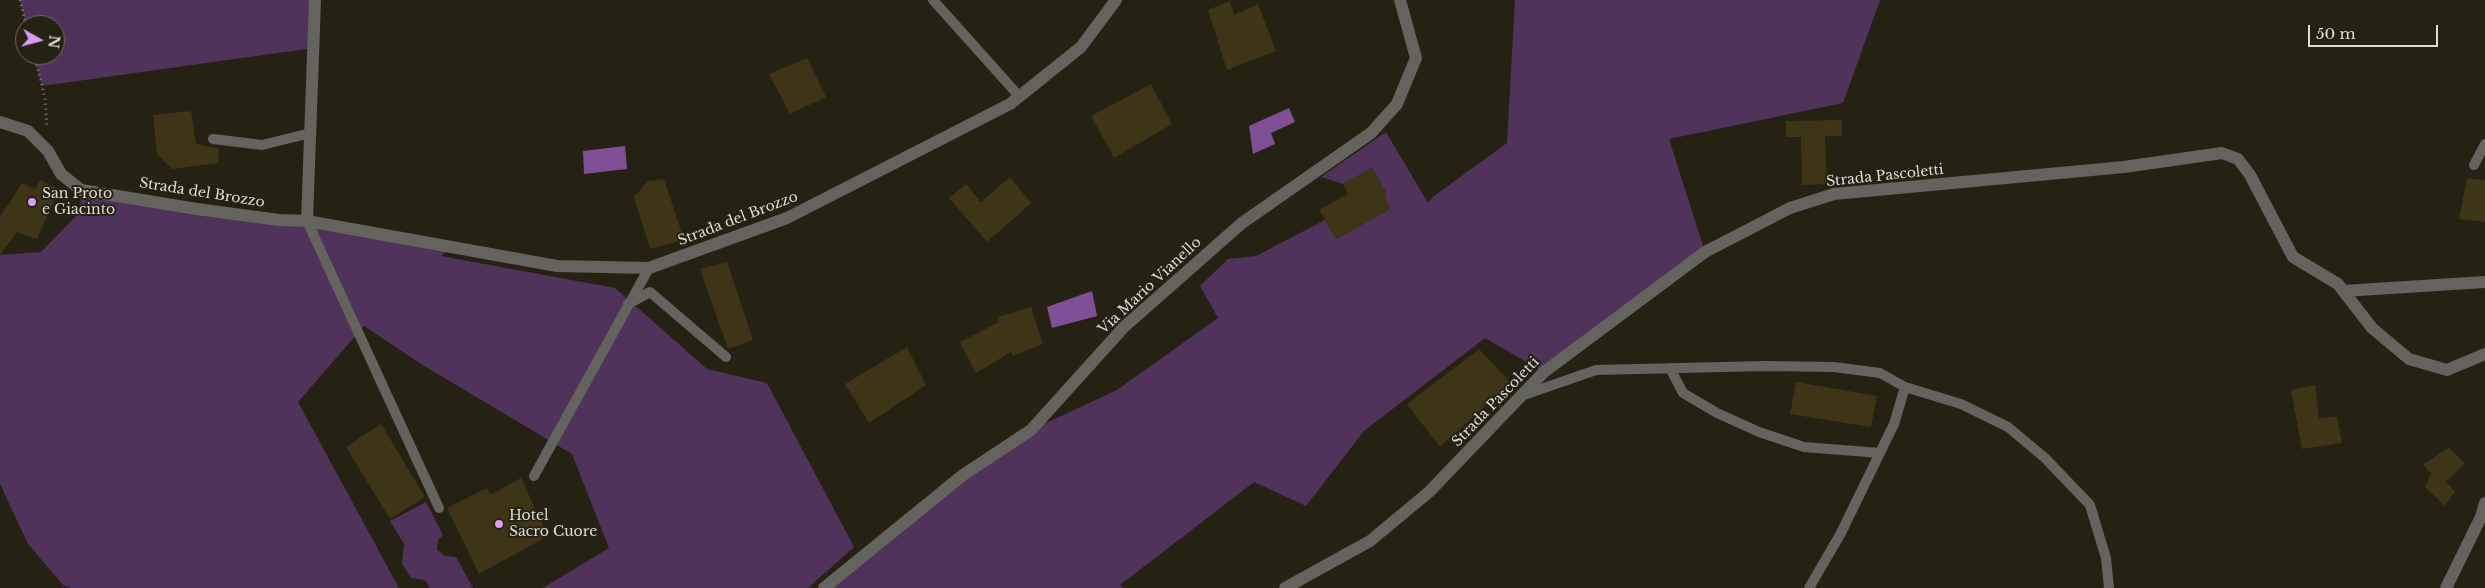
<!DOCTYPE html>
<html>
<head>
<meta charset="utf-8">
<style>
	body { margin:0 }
	#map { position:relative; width:2485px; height:588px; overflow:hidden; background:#252214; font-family:"Libre Baskerville",serif }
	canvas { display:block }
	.north { position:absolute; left:15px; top:15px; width:50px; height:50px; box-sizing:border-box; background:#252214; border:1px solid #6f6c60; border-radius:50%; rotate:97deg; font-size:14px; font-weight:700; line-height:20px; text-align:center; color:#dedcd3 }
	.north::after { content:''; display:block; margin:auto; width:18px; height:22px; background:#da9af6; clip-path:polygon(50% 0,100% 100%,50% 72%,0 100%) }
	.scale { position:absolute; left:2308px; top:25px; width:130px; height:22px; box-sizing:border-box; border:2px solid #dedcd3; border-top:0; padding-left:6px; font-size:15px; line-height:18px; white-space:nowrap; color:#dedcd3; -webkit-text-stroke:4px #252214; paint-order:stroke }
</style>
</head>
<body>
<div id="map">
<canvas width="2485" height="588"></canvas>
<div class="north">N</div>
<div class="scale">50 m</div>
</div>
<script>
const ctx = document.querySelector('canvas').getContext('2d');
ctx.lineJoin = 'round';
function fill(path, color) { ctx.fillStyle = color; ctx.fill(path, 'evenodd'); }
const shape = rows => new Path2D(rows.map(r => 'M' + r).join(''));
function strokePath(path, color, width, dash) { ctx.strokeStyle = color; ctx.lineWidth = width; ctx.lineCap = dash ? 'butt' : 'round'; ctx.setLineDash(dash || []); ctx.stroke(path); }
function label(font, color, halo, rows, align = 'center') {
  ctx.font = font + ' "Libre Baskerville",serif'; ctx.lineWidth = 4; ctx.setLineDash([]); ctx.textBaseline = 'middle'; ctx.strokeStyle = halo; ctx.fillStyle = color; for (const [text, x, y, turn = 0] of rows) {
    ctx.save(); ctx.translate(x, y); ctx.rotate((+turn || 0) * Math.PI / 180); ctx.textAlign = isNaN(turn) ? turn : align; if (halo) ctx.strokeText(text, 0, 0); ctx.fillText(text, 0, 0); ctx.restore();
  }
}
const green = shape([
	[20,0,316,0,313,48,42,86,34,55,55,55,55,25,26,25],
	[1515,0,1880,0,1843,103,1669,139,1705,252,1544,372,1485,338,1364,431,1306,506,1254,482,1120,585,1124,588,824,588,1031,430,1117,390,1218,318,1200,286,1228,259,1256,256,1325,220,1336,239,1390,209,1384,196,1387,194,1372,168,1343,184,1321,177,1386,132,1428,203,1434,196,1507,143],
	[81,190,451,247,441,256,615,288,707,369,767,383,854,547,808,588,543,588,609,548,572,454,421,364,364,326,298,402,399,588,72,588,63,585,28,544,0,484,0,255,41,252,80,212],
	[426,502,443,535,438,540,437,550,445,556,456,557,473,588,430,588,425,580,411,578,402,564,404,544,390,521]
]);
const water = shape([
	[1289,108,1295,122,1271,133,1275,144,1253,154,1249,126],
	[625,146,627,169,584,174,583,151],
	[1092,291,1097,316,1052,328,1047,307]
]);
const building = shape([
	[1230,1,1234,15,1258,4,1276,51,1227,70,1208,10],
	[807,58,826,97,790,114,769,74],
	[1151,84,1172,124,1114,158,1091,116],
	[191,111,196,144,219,149,218,163,172,169,157,154,153,115],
	[1842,120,1842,136,1825,136,1827,184,1802,185,1801,137,1786,137,1786,121],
	[1372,168,1387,194,1384,196,1390,209,1336,239,1319,210,1348,194,1343,184],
	[1010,177,1031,203,987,242,949,198,966,184,981,202],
	[2467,178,2485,180,2485,222,2459,219],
	[664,179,684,240,650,249,634,197,648,181],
	[40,180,59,189,37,239,17,232,0,255,0,217,22,183,35,189],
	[727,262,753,340,728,349,700,269],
	[1031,307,1043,344,1012,356,1011,352,976,373,960,342,999,322,998,317],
	[907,347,926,385,869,423,845,384],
	[1479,349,1511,383,1440,447,1407,404],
	[1796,382,1877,396,1871,427,1790,414],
	[2315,385,2319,418,2337,417,2342,443,2302,449,2291,390],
	[381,424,425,497,390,519,346,447],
	[2449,448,2465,463,2446,482,2455,491,2445,506,2425,487,2431,474,2423,464],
	[521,478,548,536,479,574,447,508,487,488,490,495]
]);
const path = shape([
	[20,0,26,25],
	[34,55,45,98,47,128]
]);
const service = shape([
	[933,0,1019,96],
	[213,139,262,145,311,133],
	[2474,165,2485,144],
	[307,221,439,508],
	[628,304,650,292,726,357],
	[1670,368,1683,393,1717,413,1759,432,1804,447,1880,453],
	[1521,396,1596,370,1765,366,1834,367,1880,373,1905,387,1961,404,2008,427,2045,458,2090,505,2106,558,2109,588],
	[534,476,649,268],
	[1809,588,1841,533,1894,424,1905,387]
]);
const minor = shape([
	[0,122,28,131,48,151,61,174,81,190,197,209,279,220,307,221,557,266,649,268,787,218,1010,104,1081,47,1116,0],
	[307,221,315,0],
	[2343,291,2485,282],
	[824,588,963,475,1031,430,1124,327,1242,223,1371,133,1397,104,1416,58,1400,0],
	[1285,588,1370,541,1429,492,1544,372,1705,252,1790,208,1834,194,2124,167,2222,153,2238,159,2250,175,2293,257,2338,284,2372,328,2409,359,2447,370,2485,354],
	[2446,588,2481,517,2485,503]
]);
const markers = [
	[32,202,5,"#da9af6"],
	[499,524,5,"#da9af6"]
];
const streetNames = [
	["Strada Pascoletti",1885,176,-6],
	["Strada del Brozzo",202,193,9],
	["Strada del Brozzo",738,219,-21],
	["Via Mario Vianello",1150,286,-43],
	["Strada Pascoletti",1496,402,-46]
];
const poiNames = [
	["San Proto",42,194],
	["e Giacinto",42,210],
	["Hotel",509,516],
	["Sacro Cuore",509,532]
];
fill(green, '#4f335b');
fill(water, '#805096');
fill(building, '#3e3517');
strokePath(path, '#848176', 3, [1, 4]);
strokePath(service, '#65635d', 10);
strokePath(minor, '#65635d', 12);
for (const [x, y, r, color] of markers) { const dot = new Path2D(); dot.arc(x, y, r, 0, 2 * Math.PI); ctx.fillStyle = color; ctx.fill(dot); strokePath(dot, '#252214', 2); }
label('14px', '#dedcd3', '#252214', streetNames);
label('14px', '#dedcd3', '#252214', poiNames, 'left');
</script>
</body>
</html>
